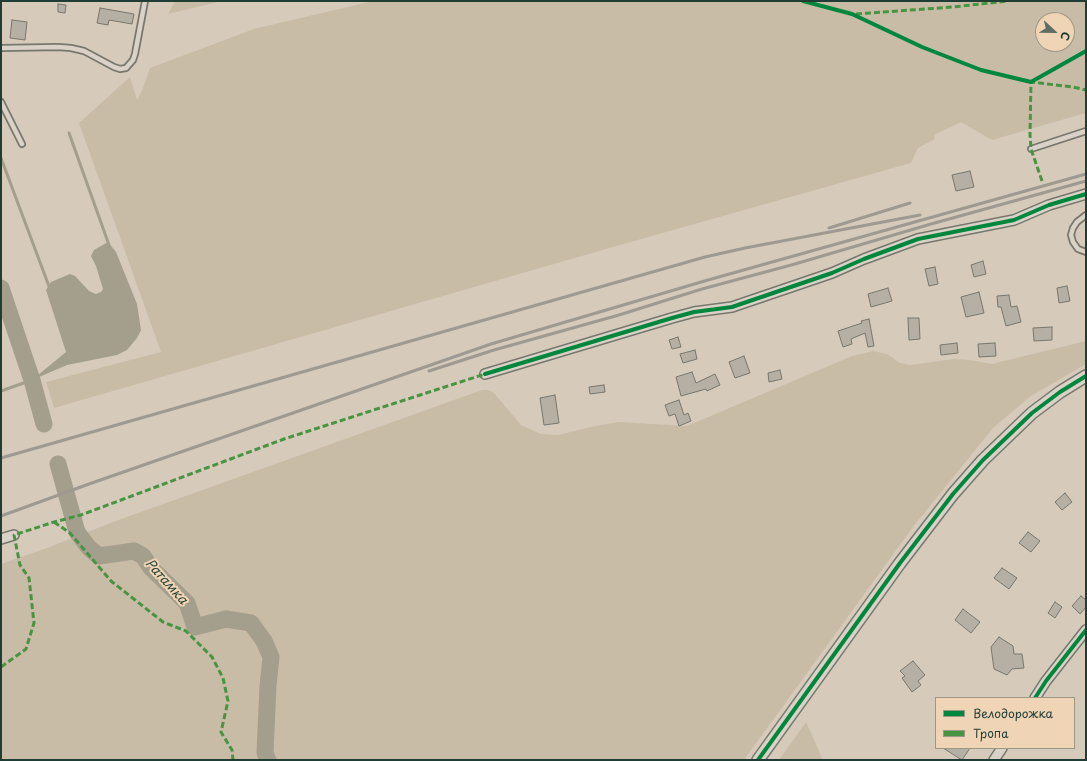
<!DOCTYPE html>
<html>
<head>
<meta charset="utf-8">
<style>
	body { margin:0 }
	#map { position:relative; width:1087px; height:761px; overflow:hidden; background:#d6caba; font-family:"Playpen Sans",sans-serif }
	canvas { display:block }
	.frame { position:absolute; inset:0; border:2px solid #1f3d34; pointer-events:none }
	.legend { position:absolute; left:935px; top:697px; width:140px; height:52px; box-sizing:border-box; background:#efd5b6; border:1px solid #9c9882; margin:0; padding:5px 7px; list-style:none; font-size:12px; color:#1f3d34 }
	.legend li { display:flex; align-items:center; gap:8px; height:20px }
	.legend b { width:20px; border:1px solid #9c9882 }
	.north { position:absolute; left:1035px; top:12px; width:40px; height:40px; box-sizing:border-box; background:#efd5b6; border:1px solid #9c9882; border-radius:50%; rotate:112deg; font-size:11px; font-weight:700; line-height:16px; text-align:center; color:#1f3d34 }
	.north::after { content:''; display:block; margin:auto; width:14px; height:18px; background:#5f6e63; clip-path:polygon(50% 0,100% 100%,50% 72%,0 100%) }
</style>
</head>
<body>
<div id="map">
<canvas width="1087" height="761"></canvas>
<div class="frame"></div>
<ul class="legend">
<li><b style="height:5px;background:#00873e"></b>Велодорожка</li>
<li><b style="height:5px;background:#479441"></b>Тропа</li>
</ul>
<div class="north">С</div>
</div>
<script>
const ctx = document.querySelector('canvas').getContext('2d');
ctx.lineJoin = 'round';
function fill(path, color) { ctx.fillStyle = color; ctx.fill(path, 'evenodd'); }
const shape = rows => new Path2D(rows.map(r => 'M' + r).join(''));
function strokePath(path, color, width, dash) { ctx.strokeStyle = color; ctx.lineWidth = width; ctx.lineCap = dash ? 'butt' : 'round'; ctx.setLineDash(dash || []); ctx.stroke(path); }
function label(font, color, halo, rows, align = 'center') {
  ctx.font = font + ' "Playpen Sans",sans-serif'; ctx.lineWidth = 4; ctx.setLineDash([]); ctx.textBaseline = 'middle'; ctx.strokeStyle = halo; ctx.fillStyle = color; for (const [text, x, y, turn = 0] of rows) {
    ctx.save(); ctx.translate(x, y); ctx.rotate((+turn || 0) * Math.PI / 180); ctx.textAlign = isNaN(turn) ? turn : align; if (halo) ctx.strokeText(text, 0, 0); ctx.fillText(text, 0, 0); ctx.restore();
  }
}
const green = shape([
	[175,1,222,1,168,14],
	[373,1,1086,1,1086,113,992,140,961,122,934,135,935,139,918,148,911,163,620,245,54,408,46,382,161,352,79,123,130,77,137,100,142,91,150,68,254,29],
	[1043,20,1067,20,1067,44,1043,44],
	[1086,341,1086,364,1031,396,993,428,913,527,744,760,1,760,1,564,47,548,113,522,482,390,488,390,494,393,521,425,541,434,558,435,595,426,618,422,687,426,852,356,873,351,887,354,900,363,910,365,954,359,970,360,992,364],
	[806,722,823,760,779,760]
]);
const water = shape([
	[108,242,116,252,137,304,141,330,137,338,127,350,117,355,67,365,32,380,66,352,46,290,51,282,70,274,75,276,89,291,96,294,101,292,103,289,96,266,91,256,94,250]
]);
const stream = shape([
	[69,133,109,245],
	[1,158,50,289],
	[1,391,35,379]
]);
const river = shape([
	[1,288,32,380,44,424],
	[58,464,77,532,89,548,99,556,134,551,143,556,151,568,187,603,195,627,226,619,251,623,264,641,271,657,268,686,265,753,268,760]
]);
const building = shape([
	[58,4,66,5,65,13,58,12,58,4],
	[100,8,134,14,132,24,109,20,108,25,97,23,100,8],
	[12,20,27,22,25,40,10,38,12,20],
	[970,171,974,187,956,191,952,175,970,171],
	[983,261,986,274,974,277,971,265,983,261],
	[935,267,938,284,929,286,925,269,935,267],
	[1067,286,1070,301,1059,303,1057,288,1067,286],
	[888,288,892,301,871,307,868,294,888,288],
	[979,292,984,313,966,317,961,297,979,292],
	[1009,295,1011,307,1017,306,1021,322,1006,326,1001,307,998,307,997,296,1009,295],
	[908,318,919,318,920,339,909,340,908,318],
	[869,319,874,346,868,347,865,333,851,339,852,344,843,347,838,331,862,323,861,321,869,319],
	[1052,327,1052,340,1034,341,1033,328,1052,327],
	[678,337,681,347,672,349,669,340,678,337],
	[957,343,958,353,941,355,940,345,957,343],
	[995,343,996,356,979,357,978,344,995,343],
	[695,350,697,359,683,363,680,354,695,350],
	[744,356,750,373,735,378,729,362,744,356],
	[780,370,782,379,769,382,768,373,780,370],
	[692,372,696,383,715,374,720,385,707,391,706,389,681,396,676,377,692,372],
	[604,385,605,392,590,394,589,387,604,385],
	[555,395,559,423,544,425,540,398,555,395],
	[679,400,684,415,688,413,691,421,679,426,675,414,669,416,665,405,679,400],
	[1065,493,1072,502,1062,510,1055,502,1065,493],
	[1028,532,1040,541,1031,552,1019,543,1028,532],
	[1002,568,1017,578,1009,589,994,578,1002,568],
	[1081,596,1086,600,1086,607,1080,614,1072,606,1081,596],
	[1055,602,1062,607,1055,618,1048,613,1055,602],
	[963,609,980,622,971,633,955,620,963,609],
	[999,637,1013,646,1014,654,1022,654,1024,668,1012,669,1007,675,994,669,991,647,999,637],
	[913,661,925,675,918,681,921,685,912,692,902,678,905,676,900,671,913,661],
	[943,748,970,748,962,760,943,748]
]);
const service = shape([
	[1,48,58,47,71,48,84,51,114,67,120,69,126,68,133,60,135,54,145,1],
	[1,102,22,144],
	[1031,149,1086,131],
	[1086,215,1077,222,1073,228,1071,235,1073,242,1078,249,1086,252]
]);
const minor = shape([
	[485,374,672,318,694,312,732,307,832,273,864,259,918,239,1014,220,1049,205,1086,194],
	[1,539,14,535],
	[1035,698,1046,681,1086,630],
	[994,760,1002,748]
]);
const tertiary = shape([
	[758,760,900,563,953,494,983,460,1032,413,1060,392,1086,376]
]);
const rail = shape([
	[829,228,910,203],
	[429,371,494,350,619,315,702,289,795,264,931,224,1086,181],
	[1,458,705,257,745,248,920,215],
	[1,516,89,484,491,344,708,280,1086,174]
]);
const quiet = shape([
	[856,14,953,7,1008,1],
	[1042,181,1031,149,1030,134,1031,82,1073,87,1086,90],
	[54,522,70,533,111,581,163,622,186,631,212,657,223,678,228,701,221,732,232,750,233,760],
	[1,667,26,649,34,623,29,578,20,565,14,535,54,522,81,515,284,439,485,374]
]);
const cycleway = shape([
	[803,1,852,14,922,47,981,70,1031,82,1086,51],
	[485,374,672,318,694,312,732,307,832,273,864,259,918,239,1014,220,1049,205,1086,194],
	[1035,698,1046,681,1086,630],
	[758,760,900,563,953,494,983,460,1032,413,1060,392,1086,376]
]);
const waterNames = [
	["Ратамка",166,582,48]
];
fill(green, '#c9bca7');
fill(water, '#a49f8c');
strokePath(stream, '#a49f8c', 3);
strokePath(river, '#a49f8c', 17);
fill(building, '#b6b0a4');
strokePath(building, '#77776e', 1);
strokePath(service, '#77776e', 8);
strokePath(minor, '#77776e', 12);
strokePath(tertiary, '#77776e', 14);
strokePath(service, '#dbd2c7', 4.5);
strokePath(minor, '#dbd2c7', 9);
strokePath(tertiary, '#dbd2c7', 11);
strokePath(rail, '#9e9a91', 3);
strokePath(quiet, '#479441', 3, [6, 3]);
strokePath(cycleway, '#00873e', 4);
label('italic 13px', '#30493e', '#efd5b6', waterNames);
</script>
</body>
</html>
